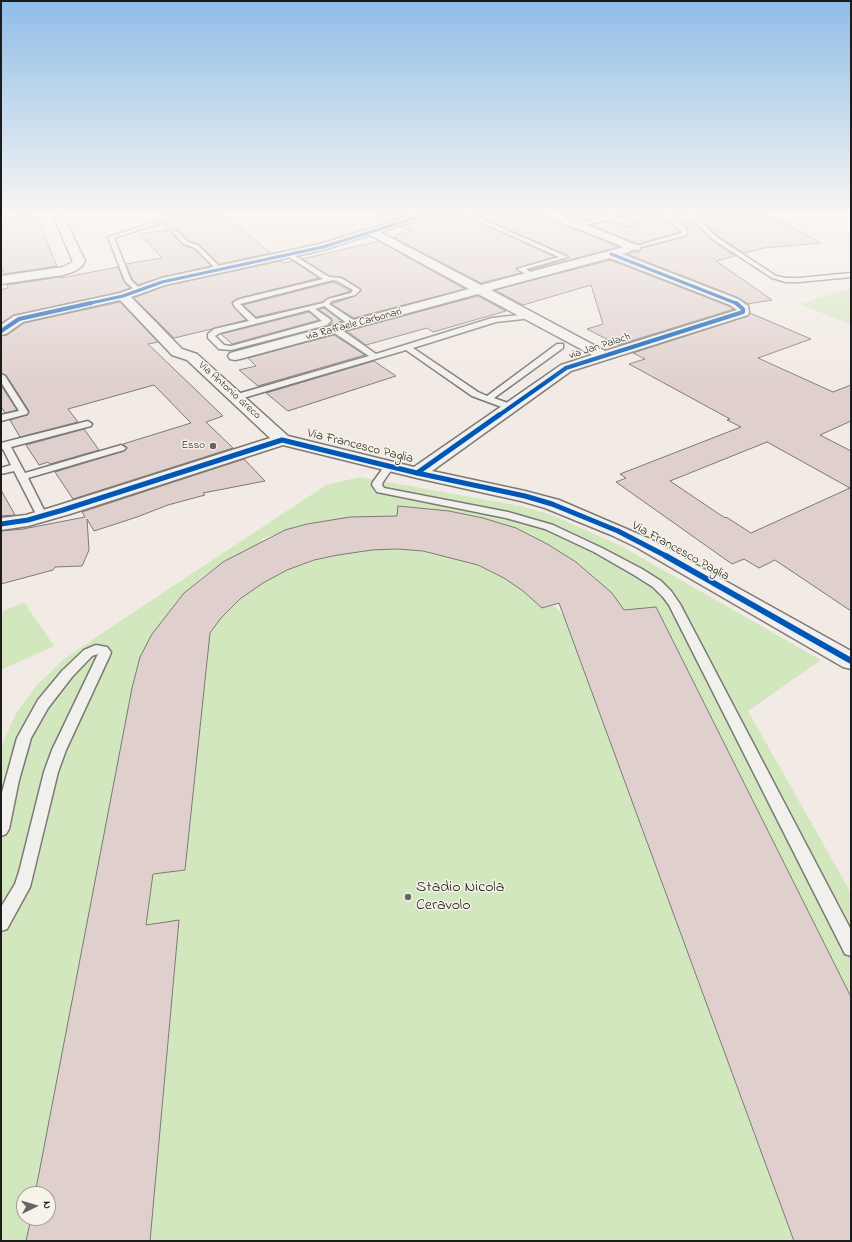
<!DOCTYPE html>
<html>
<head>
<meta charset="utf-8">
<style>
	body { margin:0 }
	#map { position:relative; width:852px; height:1242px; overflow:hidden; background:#f2eae4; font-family:"Indie Flower",sans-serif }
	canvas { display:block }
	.frame { position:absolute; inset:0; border:2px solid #1c1c1c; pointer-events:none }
	.north { position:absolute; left:16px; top:1186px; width:40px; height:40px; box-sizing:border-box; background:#f7f3e8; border:1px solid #9f9d96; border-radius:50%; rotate:85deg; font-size:11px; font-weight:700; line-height:16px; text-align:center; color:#1c1c1c }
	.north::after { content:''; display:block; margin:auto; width:14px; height:18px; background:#676462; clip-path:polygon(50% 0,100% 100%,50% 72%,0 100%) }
</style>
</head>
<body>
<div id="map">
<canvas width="852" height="1242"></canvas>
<div class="frame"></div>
<div class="north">N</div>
</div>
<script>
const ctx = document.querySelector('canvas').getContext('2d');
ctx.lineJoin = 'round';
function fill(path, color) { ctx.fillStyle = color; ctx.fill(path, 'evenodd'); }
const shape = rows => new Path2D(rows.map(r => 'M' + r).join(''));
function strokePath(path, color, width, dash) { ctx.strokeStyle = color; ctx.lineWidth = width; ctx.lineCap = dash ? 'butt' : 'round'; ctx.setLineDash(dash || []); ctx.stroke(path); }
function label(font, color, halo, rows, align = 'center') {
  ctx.font = font + ' "Indie Flower",sans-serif'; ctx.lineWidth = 3; ctx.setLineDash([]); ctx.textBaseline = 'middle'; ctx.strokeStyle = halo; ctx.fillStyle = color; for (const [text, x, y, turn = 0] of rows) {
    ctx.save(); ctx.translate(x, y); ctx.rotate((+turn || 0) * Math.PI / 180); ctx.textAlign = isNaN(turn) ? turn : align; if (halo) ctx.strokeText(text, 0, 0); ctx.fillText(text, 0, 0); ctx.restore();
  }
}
const built = shape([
	[228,215,406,215,341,236,280,252]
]);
const green = shape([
	[851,288,851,325,799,304],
	[360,477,520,506,552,515,621,546,821,660,748,711,851,893,851,997,656,607,624,610,612,593,577,562,549,545,516,529,483,518,449,511,398,506,397,516,338,519,307,524,261,539,263,542,223,562,204,575,184,593,152,634,35,1194,24,1194,24,1218,31,1218,26,1241,1,1241,1,748,15,715,36,686,63,660,98,636,326,485],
	[360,522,379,549,423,551,478,565,504,578,523,591,542,608,553,605,563,615,794,1241,150,1241,179,921,146,925,153,874,185,870,208,654,206,639,221,618,240,599,263,583,287,570,314,560,338,555],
	[24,602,54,646,1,670,1,612]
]);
const building = shape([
	[18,215,36,215,57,266,4,274,1,264,1,217,18,215],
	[157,215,224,215,271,253,219,264,200,245,189,241,178,230,173,230,172,234,183,245,194,249,211,266,162,277,138,285,132,279,126,264,162,258,140,234,169,230,164,223,164,221,157,215],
	[374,215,409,215,388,222,374,216,374,215],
	[430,215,464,215,555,257,516,268,521,273,481,283,394,238,398,237,395,235,412,231,401,227,428,218,430,215],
	[475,215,546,215,547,218,619,247,530,270,529,270,568,258,569,256,475,215],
	[565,215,605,215,582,222,565,215],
	[614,215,661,215,680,232,638,244,591,225,610,221,630,227,634,224,634,223,614,215],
	[670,215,687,215,713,241,735,256,716,261,772,300,748,304,739,298,627,254,632,252,639,252,642,248,688,236,688,228,670,215],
	[696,215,771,215,821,243,764,248,744,253,719,237,696,215],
	[379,241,465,289,354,318,331,304,355,296,361,291,361,289,342,277,329,276,302,259,379,241],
	[610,260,729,306,734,309,618,345,587,329,603,324,591,285,523,305,495,290,610,260],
	[280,261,283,263,293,261,319,278,239,298,233,301,232,304,246,320,212,329,174,338,134,298,165,286,280,261],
	[118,267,124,282,130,288,120,292,14,315,1,323,1,290,8,288,7,285,61,277,61,278,118,267],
	[333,282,351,291,328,298,322,302,256,317,243,305,333,282],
	[478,296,506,311,433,332,427,328,366,345,347,331,478,296],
	[120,302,158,342,148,344,223,416,206,422,233,448,73,499,55,472,124,451,127,448,123,444,191,423,154,385,68,409,78,422,20,437,10,420,27,415,29,411,6,375,1,373,1,336,7,335,24,323,120,302],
	[324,308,342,321,329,325,332,321,331,318,318,309,324,308],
	[309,312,319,320,232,344,221,334,309,312],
	[750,313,811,339,758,358,833,392,851,385,851,421,820,435,851,451,851,611,775,560,759,568,744,559,732,564,616,482,626,478,620,474,741,427,727,420,730,419,629,364,645,359,633,353,748,316,750,313],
	[767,442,850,488,751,533,726,517,725,518,670,481,767,442],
	[334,335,365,355,258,386,239,370,256,366,248,358,334,335],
	[374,361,396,376,288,411,266,393,374,361],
	[1,385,17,410,5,413,1,406,1,385],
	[84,429,99,450,50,464,48,462,39,465,26,445,84,429],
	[244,459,265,481,203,493,205,495,168,505,137,517,94,531,87,519,89,550,82,566,55,567,53,570,1,584,1,531,23,529,85,517,82,512,244,459],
	[1,490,15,515,1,516,1,490],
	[398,506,449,511,483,518,516,528,549,545,576,562,612,593,624,610,656,607,851,997,851,1241,794,1241,559,603,542,608,523,591,504,578,478,565,423,551,397,549,372,550,338,555,314,560,287,570,263,583,240,599,221,618,210,633,185,870,153,874,146,925,179,920,150,1241,26,1241,31,1218,48,1218,48,1194,35,1194,132,688,140,657,152,634,184,593,223,562,285,530,307,524,350,517,397,516,398,506]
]);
const service = shape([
	[465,215,472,215,568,257,526,269,536,276,531,277,517,269,559,257,465,215],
	[610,215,633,224,630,226,610,219,578,227,575,225,610,215],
	[662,215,668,215,687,229,687,235,633,249,633,247,682,233,682,231,662,215],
	[688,215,694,215,718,238,776,276,786,278,799,278,851,273,851,277,799,282,786,282,772,278,714,240,688,215],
	[158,221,163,222,114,238,131,280,142,291,137,292,125,281,108,237,158,221],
	[173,231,177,231,188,242,199,246,222,269,222,271,218,271,195,248,184,244,173,233,173,231],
	[288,254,292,254,329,277,341,278,359,289,360,290,355,295,332,301,329,304,358,323,358,327,352,327,324,306,315,309,330,319,331,321,327,325,231,350,219,349,208,338,208,334,214,329,249,321,235,307,233,303,234,302,240,299,323,279,288,256,288,254],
	[333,280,337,281,353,290,351,293,328,299,323,303,256,319,240,304,333,280],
	[309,310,322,321,231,346,224,345,215,336,220,333,309,310],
	[529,314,532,314,532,318,496,322,413,348,478,392,487,396,557,344,563,344,563,348,494,398,513,405,514,407,513,409,507,409,472,396,406,350,240,399,237,400,233,397,234,395,369,356,333,332,333,328,339,328,376,354,492,318,529,314],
	[1,374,5,376,28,412,27,414,1,421,1,415,19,411,1,382,1,374],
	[88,421,92,424,91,426,11,447,25,473,118,446,121,445,126,448,124,450,28,478,47,516,42,519,38,518,14,471,1,474,1,468,11,465,3,449,1,449,1,443,88,421],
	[389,463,394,466,383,482,382,485,384,488,508,512,553,525,602,548,642,569,661,581,671,591,680,604,851,930,851,956,845,954,669,605,663,597,653,587,634,575,594,552,545,529,506,518,377,492,372,485,373,482,386,464,389,463],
	[96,645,107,647,111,652,110,655,66,750,58,772,30,887,7,929,1,931,1,907,15,884,19,872,44,772,52,750,98,654,92,656,72,677,48,708,31,738,19,780,9,829,6,834,1,836,1,796,17,738,38,700,62,671,84,650,96,645]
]);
const minor = shape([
	[53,215,63,215,85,261,82,266,75,271,63,275,1,284,1,276,63,267,73,262,53,215],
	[414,215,429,215,428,217,380,232,481,285,624,247,548,217,547,215,561,215,639,246,641,248,639,250,631,250,630,252,622,254,738,299,748,306,749,312,748,315,571,371,432,471,525,491,559,500,650,539,851,651,851,669,843,667,636,547,611,535,545,508,521,501,417,478,283,445,70,514,28,526,1,530,1,518,26,515,56,506,270,438,187,360,172,355,120,300,23,322,6,334,1,335,1,325,14,316,120,293,162,278,320,244,414,215],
	[370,235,469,289,230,353,228,356,230,359,235,360,240,359,478,294,592,355,561,365,414,467,288,436,197,354,182,349,131,297,165,285,323,250,370,235],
	[610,258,730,305,737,310,605,351,491,290,610,258]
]);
const cyclewayFar3 = shape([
	[611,254,738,304],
	[86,304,123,296,162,282,323,247,424,215]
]);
const cyclewayFar2 = shape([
	[1,331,19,319,91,303],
	[498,416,566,368,743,312,743,309,736,303]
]);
const cyclewayFar1 = shape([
	[417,473,499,415],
	[1,524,28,520,63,510,282,440,417,473,525,496,552,504,618,531,668,557]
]);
const cycleway = shape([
	[666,556,851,661]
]);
const markers = [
	[213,446,4,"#676462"],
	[408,897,4,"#676462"]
];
const farStreetnames = [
	["via Raffaele Carbonari",354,325,-15],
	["via Jan Palach",600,347,-18],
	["Via Antonio Greco",229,391,42]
];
const farPoinames = [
	["Esso",205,446]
];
const streetNames = [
	["Via Francesco Paglia",360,447,14],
	["Via Francesco Paglia",680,552,29]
];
const nearPoinames = [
	["Stadio Nicola",416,888],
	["Ceravolo",416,906]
];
fill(built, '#f2dfd7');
fill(green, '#d3e7bf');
fill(building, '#dfd0cd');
strokePath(building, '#7c7976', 1);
strokePath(service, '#7c7976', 3);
strokePath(minor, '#7c7976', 3);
fill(service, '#f2f0ec');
fill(minor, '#f2f0ec');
strokePath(cyclewayFar3, '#0057b8', 3);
strokePath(cyclewayFar2, '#0057b8', 4);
strokePath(cyclewayFar1, '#0057b8', 5);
strokePath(cycleway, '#0057b8', 6);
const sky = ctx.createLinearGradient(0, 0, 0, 389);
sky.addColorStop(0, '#8fbde8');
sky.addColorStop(0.55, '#f9f6f3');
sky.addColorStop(1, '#f9f6f300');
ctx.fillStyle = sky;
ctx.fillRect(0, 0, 852, 389);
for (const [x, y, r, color] of markers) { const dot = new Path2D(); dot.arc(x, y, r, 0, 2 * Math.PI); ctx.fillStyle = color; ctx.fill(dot); strokePath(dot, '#f7f3e8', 1.5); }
label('11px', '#1c1c1c', '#f7f3e8', farStreetnames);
label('11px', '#1c1c1c', '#f7f3e8', farPoinames, 'right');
label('13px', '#1c1c1c', '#f7f3e8', streetNames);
label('16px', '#1c1c1c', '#f7f3e8', nearPoinames, 'left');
</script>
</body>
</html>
